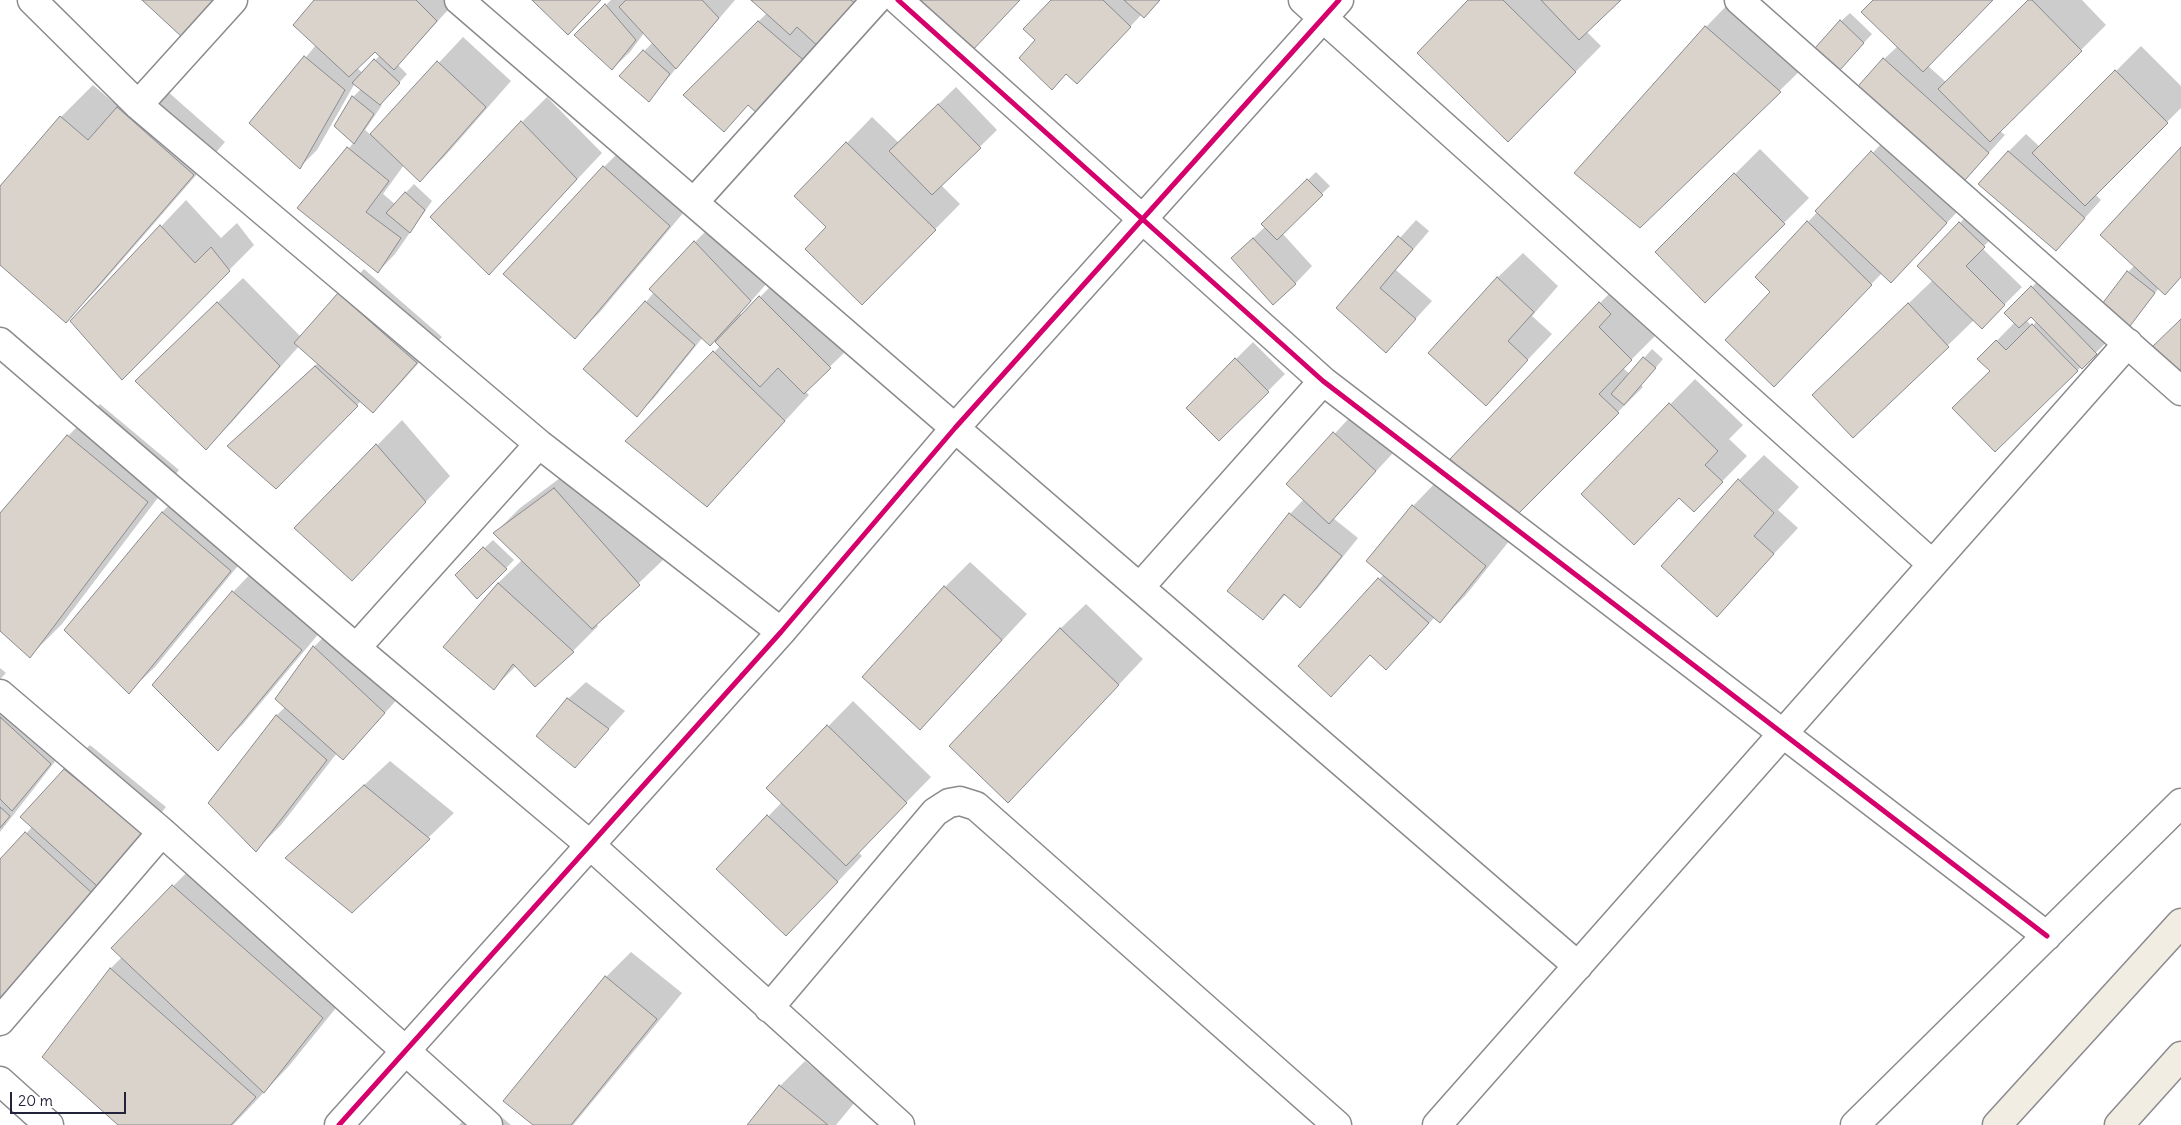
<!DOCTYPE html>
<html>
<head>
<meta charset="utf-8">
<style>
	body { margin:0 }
	#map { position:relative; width:2181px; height:1125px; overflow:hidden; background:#fff; font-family:Delius,sans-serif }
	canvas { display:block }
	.scale { position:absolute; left:10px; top:1092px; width:116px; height:22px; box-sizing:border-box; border:2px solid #22223b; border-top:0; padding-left:6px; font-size:15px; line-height:18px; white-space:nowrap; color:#22223b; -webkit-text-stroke:4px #fff; paint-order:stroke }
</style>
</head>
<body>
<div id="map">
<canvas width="2181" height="1125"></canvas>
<div class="scale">20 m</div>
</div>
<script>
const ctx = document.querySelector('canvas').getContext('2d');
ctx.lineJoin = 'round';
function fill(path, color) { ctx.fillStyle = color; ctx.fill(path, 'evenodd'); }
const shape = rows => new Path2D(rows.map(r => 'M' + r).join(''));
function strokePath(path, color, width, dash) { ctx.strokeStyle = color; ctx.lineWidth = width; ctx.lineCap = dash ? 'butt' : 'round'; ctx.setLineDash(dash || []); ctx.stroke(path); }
const shadow = shape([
	[315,0,457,0,398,65,407,74,380,104,382,105,365,130,371,135,463,37,511,81,445,156,420,181,404,165,383,194,395,204,414,184,432,201,395,254,378,272,299,208,354,142,336,126,353,97,361,89,355,83,317,150,300,167,251,123,316,45],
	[375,50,380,55,363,73,357,68],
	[611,0,735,0,649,100,620,76,653,42,644,33,630,52,612,69,576,35],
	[753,0,865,0,823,45,749,104,684,95,767,13],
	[1052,0,1160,0,1144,16,1142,14,1102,57,1037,40],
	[1470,0,1619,0,1586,31,1601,46,1533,115],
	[1875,0,1992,0,1928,66,1946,82,2029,0,2082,0,2106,25,2000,131,2005,135,1959,186,1971,197,1916,256,1882,273,1799,360,1772,292,1808,222,1895,129,1884,59,1898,46],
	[1731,1,1805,66,1640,226,1576,173,1706,27],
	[1850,13,1872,34,1840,69,1841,21],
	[2141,46,2181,86,2181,108,2095,194,2101,200,2056,250,2008,152,2026,134,2040,147],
	[150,76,225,142,97,289,65,321,0,264,0,187,61,117,93,85,119,107],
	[956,87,997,130,941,185,960,204,887,278,827,227,796,196,872,117,899,143],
	[547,97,602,153,489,273,522,122],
	[629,142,694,200,600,312,575,337,604,167],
	[1760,149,1809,198,1705,302,1657,252],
	[2181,149,2181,277,2165,293,2159,288,2127,329,2128,272,2135,265],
	[1316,172,1330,186,1282,233,1312,266,1295,284,1250,241,1266,226,1263,224],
	[186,200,221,238,237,223,254,245,122,378,72,321],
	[1977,205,2001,229,1982,248,2022,287,1999,310,1974,320,1853,437,1839,370,1933,280,1919,266],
	[1416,220,1429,231,1396,270,1432,301,1386,351,1337,308],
	[712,225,767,283,740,314,742,315,777,280,847,350,805,391,809,395,707,505,627,441,720,346,714,340,703,337,654,398,636,416,646,302,695,242],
	[1523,253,1558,286,1532,316,1552,334,1486,404,1497,278],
	[364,269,442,337,398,386,373,412,361,401,276,487,229,446,318,363,299,346,231,423,206,448,162,356,243,278,301,337],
	[2049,270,2113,336,1995,450,1991,371,1979,359,2015,322,2006,313],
	[2031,315,2037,321,2032,326,2026,320],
	[1625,278,1657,334,1623,368,1630,374,1652,349,1663,359,1641,385,1643,387,1515,515,1600,303],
	[1253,342,1285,374,1219,440,1187,408],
	[1695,379,1743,425,1729,439,1747,456,1694,510,1680,497,1582,494],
	[100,404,179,470,62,624,30,656,0,630,0,515,68,436],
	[1351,416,1393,453,1333,518,1358,538,1317,589,1300,606,1286,594,1263,619,1290,514,1304,499,1288,484],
	[402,420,450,476,377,554,296,528],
	[1764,455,1799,487,1778,510,1798,528,1717,615,1739,480],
	[580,463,664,559,596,624,598,626,573,651,535,685,516,666,494,688,444,647,498,583,522,560,495,533,520,508],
	[1438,480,1510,540,1465,596,1440,621,1435,617,1386,669,1371,654,1331,695,1300,666,1384,574,1368,561,1413,506],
	[188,487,255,545,155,667,129,692,162,512],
	[493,540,514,560,477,597,456,575],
	[970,562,1027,614,920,729,945,587],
	[258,566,326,625,243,724,218,749,233,592],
	[1086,604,1143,659,1033,776,1060,629],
	[331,629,401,695,360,741,337,753,281,825,256,850,276,716,285,707,314,647],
	[0,668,6,673,0,679],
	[586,682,625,711,575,766,568,699],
	[0,695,67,746,0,832],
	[853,701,931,777,858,852,862,856,811,910,718,869,782,802,768,788],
	[90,745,166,807,18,979,0,997,0,861,32,827,65,770],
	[390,761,454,813,352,911,286,858],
	[198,861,348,993,289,1066,233,1125,120,1125,44,1057,111,968,122,957,112,948],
	[631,952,682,993,573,1125,535,1125,606,977],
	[805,1061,855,1102,836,1125,749,1125,780,1086],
	[483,1101,511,1125,459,1125]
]);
const building = shape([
	[142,0,219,0,183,38,142,0],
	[314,0,416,0,437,21,394,70,375,52,349,77,293,25,314,0],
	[532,0,601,0,568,35,532,0],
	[626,0,702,0,719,18,676,69,619,7,626,0],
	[751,0,851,0,859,7,821,49,797,27,790,35,751,0],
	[913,0,1020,0,970,53,913,0],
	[1051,0,1103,0,1131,27,1077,84,1066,74,1052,90,1019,58,1035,40,1023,29,1051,0],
	[1124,0,1160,0,1144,18,1124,0],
	[1468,0,1503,0,1576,72,1508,142,1417,53,1468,0],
	[1541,0,1621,0,1579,40,1541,0],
	[1873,0,1993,0,1923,72,1861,12,1873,0],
	[2028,0,2032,0,2082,51,1990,142,1938,89,2028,0],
	[605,4,636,40,612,70,574,35,605,4],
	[1840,20,1864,43,1832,79,1808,56,1840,20],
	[758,21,807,63,760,116,748,105,724,132,683,95,758,21],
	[1705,26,1781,92,1640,228,1574,173,1705,26],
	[643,50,670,74,649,102,619,76,643,50],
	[304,56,345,90,300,169,249,123,304,56],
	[1883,58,1989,153,1958,188,1852,93,1883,58],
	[374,59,400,83,380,105,352,83,374,59],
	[437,61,486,107,420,182,370,134,437,61],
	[2115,70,2168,123,2085,206,2032,153,2115,70],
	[352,96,374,114,354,144,334,126,352,96],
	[938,104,981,148,932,195,889,151,938,104],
	[117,107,194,175,66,323,0,265,0,186,60,116,88,140,117,107],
	[521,121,577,179,489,275,430,217,521,121],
	[846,142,936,230,862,305,805,249,826,227,794,196,846,142],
	[347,147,389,181,366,212,401,238,378,273,297,208,347,147],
	[2181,147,2181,277,2165,295,2100,235,2181,147],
	[1871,151,1947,223,1891,283,1815,211,1871,151],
	[2008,151,2085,218,2056,251,1978,184,2008,151],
	[603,166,670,226,575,339,503,274,603,166],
	[1734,173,1785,224,1705,303,1655,252,1734,173],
	[1307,179,1323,195,1277,240,1261,224,1307,179],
	[405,192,425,210,410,233,386,213,405,192],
	[1807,221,1872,285,1774,387,1725,340,1770,292,1755,277,1807,221],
	[1959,222,1985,247,1966,266,2005,305,1982,329,1917,266,1959,222],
	[160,225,195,263,211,247,230,271,122,380,70,321,160,225],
	[1398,236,1413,249,1380,288,1416,319,1386,353,1336,308,1398,236],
	[1253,238,1296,284,1273,305,1231,258,1253,238],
	[694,241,751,301,710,346,649,289,694,241],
	[2127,271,2155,293,2127,330,2099,308,2127,271],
	[1497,277,1534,312,1508,341,1528,360,1486,406,1428,353,1497,277],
	[2031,286,2097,354,2082,369,2031,317,2019,328,2004,313,2031,286],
	[338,293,417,363,373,413,294,343,338,293],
	[759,296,831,368,804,394,778,368,760,387,715,342,759,296],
	[645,301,695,345,637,417,583,369,645,301],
	[217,302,280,366,206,450,135,381,217,302],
	[1599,302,1611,314,1599,327,1632,360,1599,394,1619,413,1515,517,1450,459,1599,302],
	[1908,303,1949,347,1853,438,1812,395,1908,303],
	[2181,319,2181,377,2151,348,2181,319],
	[2032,324,2078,371,1995,452,1952,408,1990,371,1977,359,1996,340,2006,350,2032,324],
	[713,351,785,421,707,507,625,441,713,351],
	[1643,357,1656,368,1624,405,1611,394,1643,357],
	[1235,358,1269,392,1219,441,1186,408,1235,358],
	[315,366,358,406,276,489,227,446,315,366],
	[1669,403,1718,451,1705,465,1723,482,1694,512,1679,498,1634,545,1581,494,1669,403],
	[1333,432,1376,471,1329,524,1286,484,1333,432],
	[67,435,148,502,30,658,0,631,0,513,67,435],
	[376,444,426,502,352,581,294,528,376,444],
	[1738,479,1774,513,1754,536,1774,554,1717,617,1661,566,1738,479],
	[554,488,640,585,592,629,493,533,554,488],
	[1412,505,1486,566,1440,623,1366,561,1412,505],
	[162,512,231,571,129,694,64,630,162,512],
	[1289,513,1342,556,1300,608,1284,594,1263,620,1227,591,1289,513],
	[483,547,507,569,477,599,455,575,483,547],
	[1378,578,1429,623,1386,670,1370,655,1331,697,1298,666,1378,578],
	[498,583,574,652,535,687,513,664,494,690,443,647,498,583],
	[944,586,1002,640,920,730,862,677,944,586],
	[232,591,302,650,218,751,152,685,232,591],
	[1060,628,1119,685,1008,803,949,746,1060,628],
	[313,646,385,713,343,760,275,699,313,646],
	[567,698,609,729,575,768,536,736,567,698],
	[276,715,327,760,256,852,208,803,276,715],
	[0,717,51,764,12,811,0,799,0,717],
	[827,725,907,803,846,866,766,788,827,725],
	[64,769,142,833,97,886,20,817,64,769],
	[364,785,430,839,352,913,285,858,364,785],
	[0,807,10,816,0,828,0,807],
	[767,815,838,882,786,936,716,869,767,815],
	[25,832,92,893,0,998,0,859,25,832],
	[172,885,323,1018,264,1093,111,948,172,885],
	[110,968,256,1097,231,1125,118,1125,42,1057,110,968],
	[605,976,657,1019,571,1125,533,1125,503,1101,605,976],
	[779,1085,828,1125,747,1125,779,1085]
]);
const street = shape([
	[32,0,138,105,539,444,781,632],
	[459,0,1578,966],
	[898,0,1323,381,2047,936],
	[1303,0,1932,564],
	[1739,0,2181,391],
	[138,105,233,0],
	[694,202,876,0],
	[0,342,356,648,589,844,900,1125],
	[1140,587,1323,381],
	[356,648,539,444],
	[0,694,162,832,488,1125],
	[769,1008,935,812,949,803,960,801,976,806,1337,1125],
	[0,1021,162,832],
	[339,1125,781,632,955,428,1339,0],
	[1437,1125,2128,343],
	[1855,1125,2181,803]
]);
const secondary = shape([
	[0,1081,49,1125]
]);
const primary = shape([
	[1997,1125,2181,923],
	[2119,1125,2181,1056]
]);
const cycleway = shape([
	[898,0,1323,381,2047,936],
	[339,1125,781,632,955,428,1339,0]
]);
fill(shadow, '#0003');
fill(building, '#dad3cb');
strokePath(building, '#8a8a8f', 1);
strokePath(street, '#8a8a8f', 31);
strokePath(secondary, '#8a8a8f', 31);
strokePath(primary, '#8a8a8f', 31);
strokePath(street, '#fff', 28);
strokePath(secondary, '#fff', 28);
strokePath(primary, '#f1ede2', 28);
strokePath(cycleway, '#d6006c', 5);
</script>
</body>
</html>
